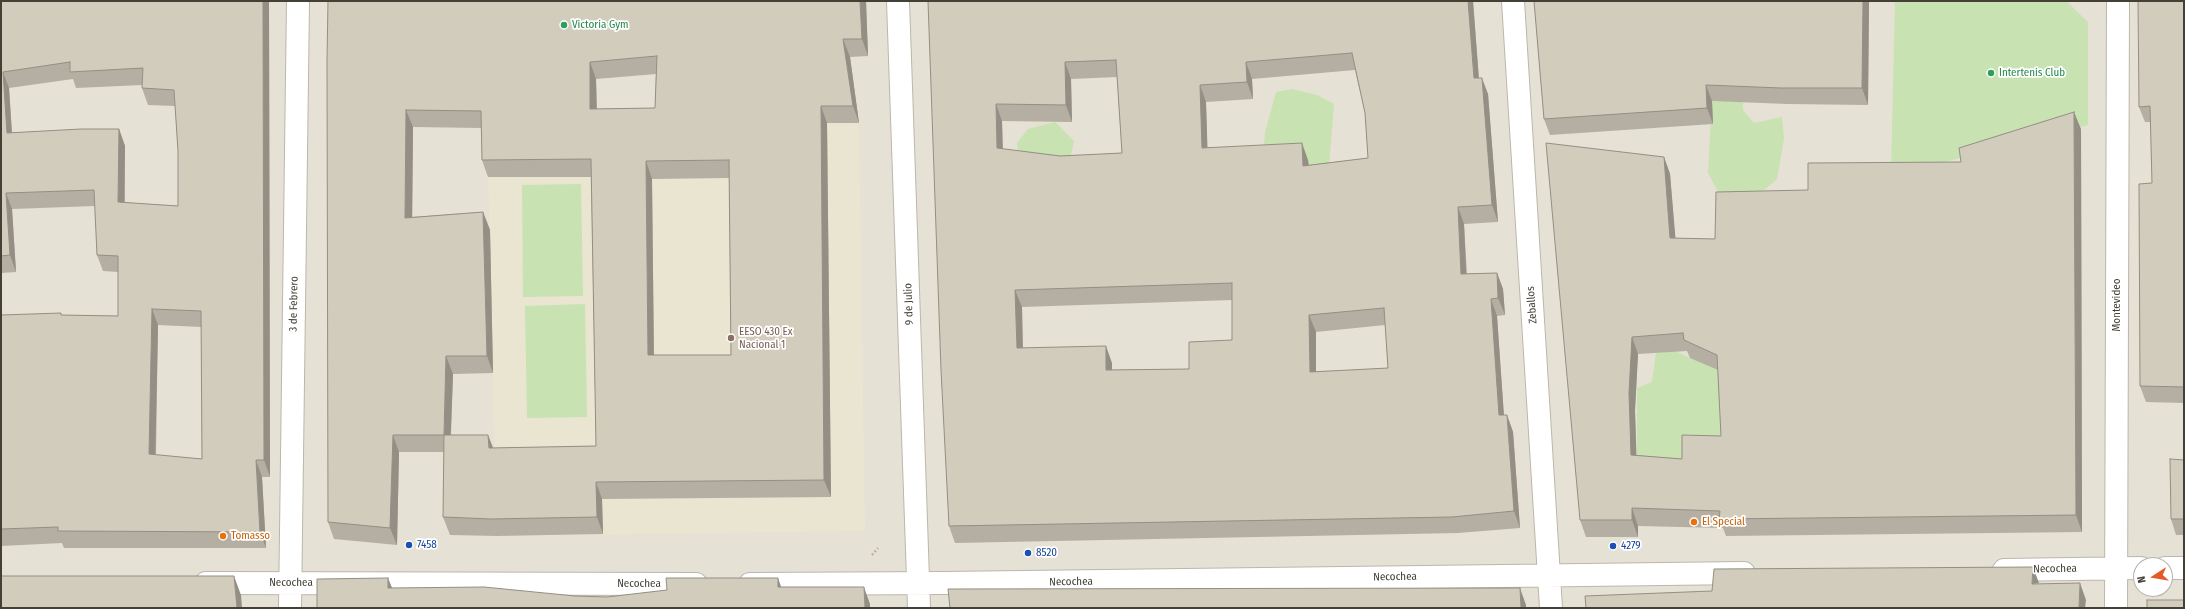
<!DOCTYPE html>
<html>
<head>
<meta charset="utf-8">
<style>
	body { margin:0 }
	#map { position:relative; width:2185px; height:609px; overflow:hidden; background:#f1efe6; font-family:"Fira Sans Condensed",sans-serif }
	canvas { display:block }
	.frame { position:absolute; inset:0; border:2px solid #444036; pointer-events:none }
	.north { position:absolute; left:2133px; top:557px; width:40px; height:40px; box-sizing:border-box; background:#fff; border:1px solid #b4b3af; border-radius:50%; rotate:258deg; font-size:11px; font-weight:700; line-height:16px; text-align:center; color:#444036 }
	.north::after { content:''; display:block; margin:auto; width:14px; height:18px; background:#e65929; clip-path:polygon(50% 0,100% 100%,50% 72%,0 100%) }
</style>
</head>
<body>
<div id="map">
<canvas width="2185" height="609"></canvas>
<div class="frame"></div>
<div class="north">N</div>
</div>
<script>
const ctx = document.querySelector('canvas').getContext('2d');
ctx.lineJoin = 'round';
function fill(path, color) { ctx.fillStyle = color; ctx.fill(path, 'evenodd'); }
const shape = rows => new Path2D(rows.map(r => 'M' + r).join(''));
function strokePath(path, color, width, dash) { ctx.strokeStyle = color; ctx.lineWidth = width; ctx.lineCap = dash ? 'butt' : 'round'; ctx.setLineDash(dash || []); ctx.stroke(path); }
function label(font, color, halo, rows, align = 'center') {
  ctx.font = font + ' "Fira Sans Condensed",sans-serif'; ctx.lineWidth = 3.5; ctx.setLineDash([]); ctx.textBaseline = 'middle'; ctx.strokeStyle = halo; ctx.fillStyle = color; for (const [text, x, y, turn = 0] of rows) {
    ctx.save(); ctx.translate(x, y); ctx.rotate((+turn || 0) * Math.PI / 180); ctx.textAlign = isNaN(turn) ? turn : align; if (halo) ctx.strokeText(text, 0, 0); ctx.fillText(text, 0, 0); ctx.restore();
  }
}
const residential = shape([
	[1,1,2184,1,2184,608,1,608],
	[2141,565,2165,565,2165,589,2141,589]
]);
const education = shape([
	[859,123,865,531,497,536,488,177,597,126]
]);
const green = shape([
	[1895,1,2066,1,2088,22,2088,125,1898,174,1891,173],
	[1743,86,1743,110,1754,123,1782,117,1784,139,1777,179,1757,196,1723,201,1708,173,1712,100],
	[1292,89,1317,95,1334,104,1329,167,1309,177,1264,146,1265,133,1276,92],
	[1055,122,1074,141,1070,159,1018,154,1017,143,1028,129],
	[581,184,583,296,523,297,522,185],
	[585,304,587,417,527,418,525,306],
	[1675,351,1690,358,1723,361,1727,453,1688,476,1637,473,1637,388,1652,382,1656,353]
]);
const path = shape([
	[872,555,878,548]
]);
const minor = shape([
	[898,1,919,608],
	[1513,1,1551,608],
	[2165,568,2184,568],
	[2004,570,2141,568],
	[206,583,696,584],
	[750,584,944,583,1744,573],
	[290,608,298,1],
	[2116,608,2118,1]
]);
const wall = shape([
	[1,1,269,1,270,477,262,477,266,548,64,548,62,543,1,546,1,315,62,315,118,316,118,272,103,271,97,255,95,206,12,209,16,272,1,273],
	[73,79,76,88,142,85,142,88,148,105,175,106,178,151,178,206,125,203,125,146,119,129,12,133,9,88],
	[158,325,201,327,202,459,156,455],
	[328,1,866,1,868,56,850,57,859,123,827,123,831,497,602,499,603,534,497,536,450,535,443,517,444,452,399,452,397,545,334,539,328,522],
	[656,74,655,108,597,109,596,79],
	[413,127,481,128,482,160,488,177,591,177,596,446,493,448,488,435,451,435,453,374,493,373,490,230,483,212,412,217],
	[729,178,731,355,654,355,652,179],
	[928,1,1473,1,1479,78,1488,94,1498,222,1464,224,1467,274,1497,273,1503,289,1505,315,1497,316,1504,415,1507,415,1513,432,1520,528,1458,533,955,543,949,526],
	[1355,70,1365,113,1368,158,1309,165,1308,160,1207,147,1206,102,1253,99,1252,79],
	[1117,77,1122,153,1060,156,1003,149,1002,121,1072,122,1071,79],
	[1232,300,1232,340,1189,369,1112,370,1112,363,1023,348,1022,307],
	[1385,325,1388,368,1316,372,1316,332],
	[1534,1,1869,1,1868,105,1787,104,1712,101,1713,124,1550,135,1544,119],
	[2184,1,2184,403,2146,402,2140,386,2152,183,2151,122,2145,122,2139,107],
	[2081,129,2082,532,1726,536,1723,528,1638,526,1638,537,1586,537,1580,520,1664,157,1670,174,1675,238,1715,239,1808,190,1961,162],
	[1687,351,1690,358,1718,370,1721,436,1682,459,1636,455,1635,410,1638,354],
	[2184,460,2184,535,2176,535,2171,519]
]);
const shadedWall = shape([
	[263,1,269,1,270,477,264,460],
	[860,1,866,1,868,56,862,39],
	[1468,1,1473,1,1480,95,1474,78],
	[1863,1,1869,1,1868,105,1862,88],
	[843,39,850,57,859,123,853,106],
	[590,62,596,79,597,126,590,109],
	[1065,62,1071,79,1072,122,1066,105],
	[1246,62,1252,79,1253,99,1247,82],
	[3,72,9,88,13,150,7,133],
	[1482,78,1488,94,1498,222,1492,205],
	[1200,85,1206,102,1208,164,1202,148],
	[1706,85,1712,101,1713,124,1707,108],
	[996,104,1002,121,1003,165,997,148],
	[821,106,827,123,831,497,824,480],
	[406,110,413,127,412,235,405,218],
	[2074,112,2081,129,2082,532,2076,515],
	[119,129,125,146,124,219,118,202],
	[1302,143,1308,160,1310,182,1303,166],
	[1664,157,1670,174,1677,256,1670,238],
	[646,161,652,179,654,372,648,355],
	[6,193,12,209,16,272,10,255],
	[1458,207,1464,224,1467,291,1461,274],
	[483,212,490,230,493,373,487,356],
	[1497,273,1503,289,1505,315,1498,298],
	[1015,290,1022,307,1023,365,1017,348],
	[1491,299,1497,316,1505,432,1499,415],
	[152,309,158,325,155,471,149,454],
	[1309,315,1316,332,1316,389,1310,372],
	[1632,337,1638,354,1635,410,1637,472,1631,455,1629,393],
	[1106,346,1112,363,1112,387,1106,370],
	[446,356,453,374,450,452,444,435],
	[1507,415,1513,432,1520,528,1514,511],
	[393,435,399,452,397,545,390,528],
	[488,435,495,453,489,448],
	[256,460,262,477,266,548,260,532],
	[596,482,602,499,603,534,597,517],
	[1632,508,1638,526,1638,537,1632,520],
	[2033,567,2039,583,2032,584],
	[234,576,241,595,242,608,237,608],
	[388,578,395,595,388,588],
	[778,578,784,595,778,587],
	[2080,583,2086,600,2085,608,2079,608],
	[864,587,870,604,870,608,865,608],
	[1520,588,1526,605,1526,608,1521,608]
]);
const building = shape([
	[1,1,263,1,264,460,256,460,260,532,58,531,58,527,1,529,1,315,61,313,61,315,118,316,118,256,97,255,94,190,6,193,10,255,1,256,1,1],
	[70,62,70,72,143,68,142,88,174,90,178,151,178,206,118,202,119,129,81,129,7,133,3,72,70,62],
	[152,309,201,311,202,459,149,454,152,309],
	[328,1,860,1,862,39,843,39,853,106,821,106,824,480,596,482,597,517,491,519,443,517,444,435,393,435,390,528,328,522,327,60,328,1],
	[657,56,655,108,590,109,590,62,657,56],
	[406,110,481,111,482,160,591,159,596,446,489,448,488,435,444,435,446,356,487,356,483,212,405,218,406,110],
	[729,160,731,355,648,355,646,161,729,160],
	[928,1,1468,1,1474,78,1482,78,1492,205,1458,207,1461,274,1497,273,1498,298,1491,299,1499,415,1507,415,1514,511,1452,517,949,526,941,370,928,1],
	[1352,53,1365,113,1368,158,1303,166,1302,143,1202,148,1200,85,1247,82,1246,62,1352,53],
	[1116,60,1122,153,1060,156,997,148,996,104,1066,105,1065,62,1116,60],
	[1232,283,1232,340,1189,342,1189,369,1106,370,1106,346,1017,348,1015,290,1232,283],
	[1384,308,1388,368,1310,372,1309,315,1384,308],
	[1534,1,1863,1,1862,88,1781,88,1706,85,1707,108,1544,119,1534,1],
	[2138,1,2184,1,2184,387,2140,386,2139,184,2152,183,2150,106,2139,107,2138,1],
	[2074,112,2076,515,1719,519,1720,511,1632,508,1632,520,1580,520,1546,143,1664,157,1670,238,1715,239,1716,192,1808,190,1808,163,1961,162,1959,148,2074,112],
	[1683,333,1684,340,1717,355,1721,436,1682,435,1682,459,1631,455,1629,393,1632,337,1683,333],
	[2170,459,2184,460,2184,519,2171,519,2170,459],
	[2033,567,2032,584,2080,583,2079,608,1586,608,1585,596,1712,591,1714,569,2033,567],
	[1,576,234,576,237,608,1,608,1,576],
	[388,578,388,588,484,587,575,596,607,597,667,590,666,578,778,578,778,587,864,587,865,608,317,608,317,579,388,578],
	[1520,588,1521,608,950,608,948,589,1520,588],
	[2147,600,2184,600,2184,608,2147,608,2147,600]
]);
const markers = [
	[564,25,4,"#2e9e5b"],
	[1991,73,4,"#2e9e5b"],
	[731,338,4,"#8d6e63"],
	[1694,522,4,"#e8710a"],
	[223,536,4,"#e8710a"],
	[409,545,4,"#1a4fb4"],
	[1613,546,4,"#1a4fb4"],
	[1028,553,4,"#1a4fb4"]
];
const leisureNames = [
	["Victoria Gym",572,25],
	["Intertenis Club",1999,73]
];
const streetNames = [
	["3 de Febrero",294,304,-89],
	["9 de Julio",909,304,-92],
	["Zeballos",1532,305,-94],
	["Montevideo",2117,305,-90],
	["Necochea",2055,569,-1],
	["Necochea",1395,577,-1],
	["Necochea",1071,582,-1],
	["Necochea",291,583],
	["Necochea",639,584]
];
const educationNames = [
	["EESO 430 Ex",739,332],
	["Nacional 1",739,345]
];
const foodNames = [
	["El Special",1702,522],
	["Tomasso",231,536]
];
const transitNames = [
	["7458",417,545],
	["4279",1621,546],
	["8520",1036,553]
];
fill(residential, '#e5e1d5');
fill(education, '#e9e5d1');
fill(green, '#c8e2b2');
strokePath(minor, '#bcb7aa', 24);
strokePath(path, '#bcb49c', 2.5, [2, 2]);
strokePath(minor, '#fff', 22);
fill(wall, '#b5afa3');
fill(shadedWall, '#938f84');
fill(building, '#d2ccbd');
strokePath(building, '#938f84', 1);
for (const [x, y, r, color] of markers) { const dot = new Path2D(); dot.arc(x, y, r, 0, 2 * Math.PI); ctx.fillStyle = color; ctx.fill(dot); strokePath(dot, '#fff', 1.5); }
label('11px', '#27864d', '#fff', leisureNames, 'left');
label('11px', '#444036', '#fff', streetNames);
label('11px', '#785e54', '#fff', educationNames, 'left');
label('11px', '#c56008', '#fff', foodNames, 'left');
label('11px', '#164399', '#fff', transitNames, 'left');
</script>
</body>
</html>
